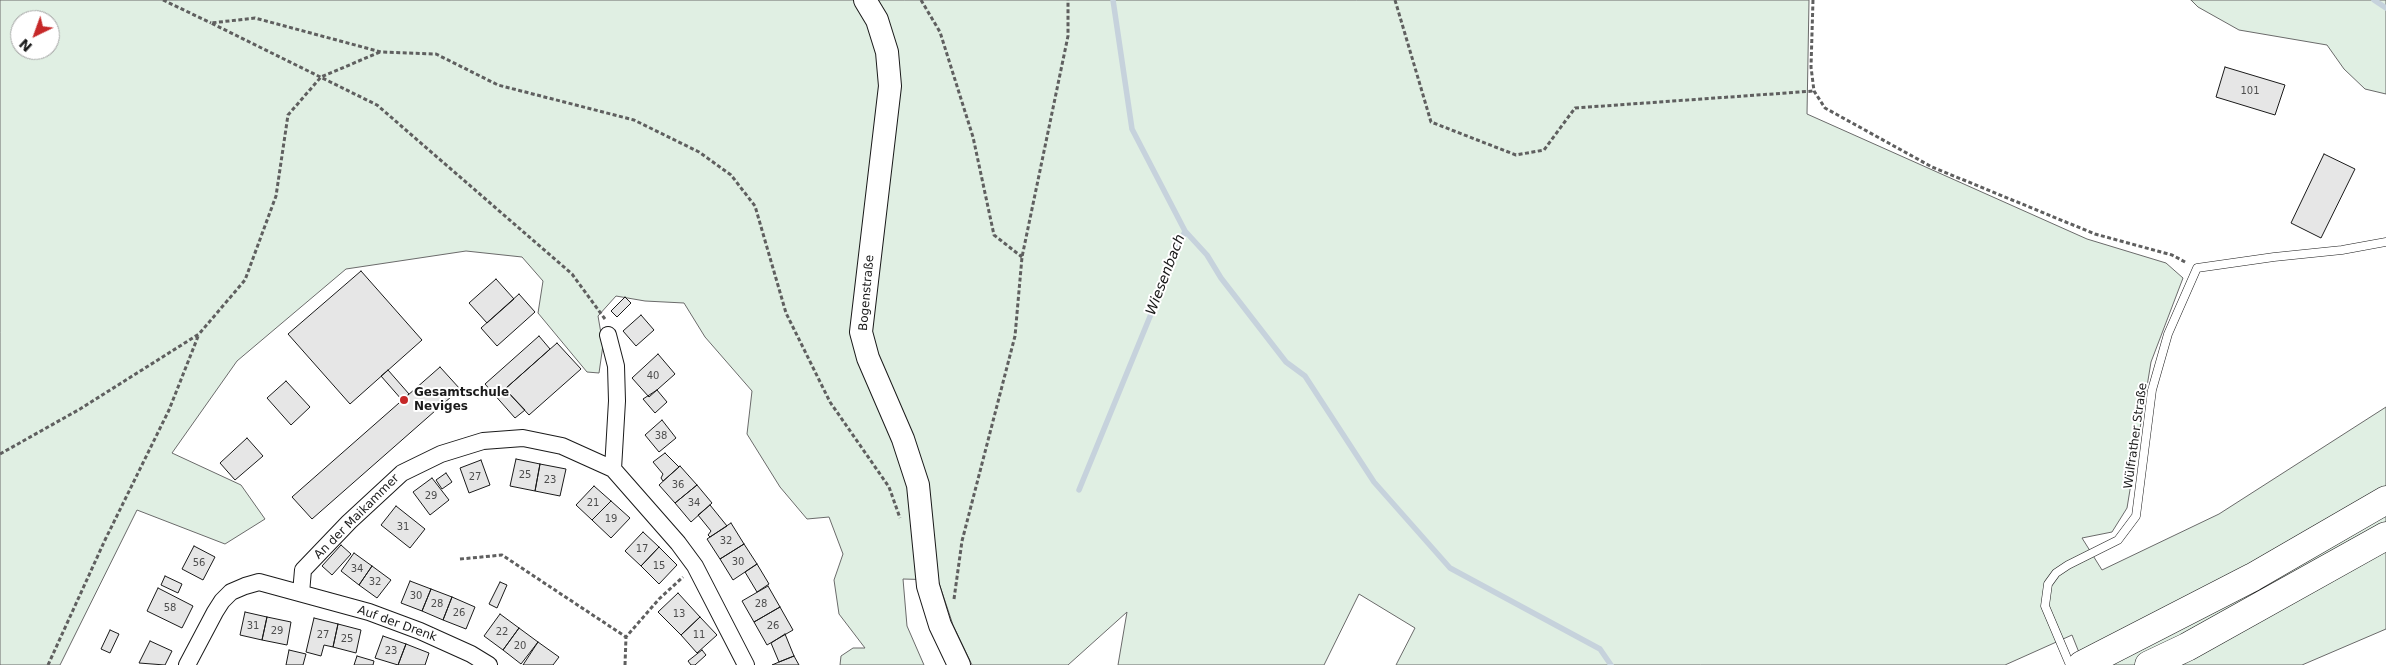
<!DOCTYPE html>
<html>
<head>
<meta charset="utf-8">
<style>
	body { margin:0 }
	#map { position:relative; width:2386px; height:665px; overflow:hidden; background:#fff; font-family:"DejaVu Sans",sans-serif }
	canvas { display:block }
	.north { position:absolute; left:10px; top:10px; width:50px; height:50px; box-sizing:border-box; background:#fff; border:1px solid #a3a3a3; border-radius:50%; rotate:222deg; font-size:14px; font-weight:700; line-height:20px; text-align:center; color:#1a1a1a }
	.north::after { content:''; display:block; margin:auto; width:18px; height:22px; background:#c62828; clip-path:polygon(50% 0,100% 100%,50% 72%,0 100%) }
</style>
</head>
<body>
<div id="map">
<canvas width="2386" height="665"></canvas>
<div class="north">N</div>
</div>
<script>
const ctx = document.querySelector('canvas').getContext('2d');
ctx.lineJoin = 'round';
function fill(path, color) { ctx.fillStyle = color; ctx.fill(path, 'evenodd'); }
const shape = rows => new Path2D(rows.map(r => 'M' + r).join(''));
function strokePath(path, color, width, dash) { ctx.strokeStyle = color; ctx.lineWidth = width; ctx.lineCap = dash ? 'butt' : 'round'; ctx.setLineDash(dash || []); ctx.stroke(path); }
function label(font, color, halo, rows, align = 'center') {
  ctx.font = font + ' "DejaVu Sans",sans-serif'; ctx.lineWidth = 4; ctx.setLineDash([]); ctx.textBaseline = 'middle'; ctx.strokeStyle = halo; ctx.fillStyle = color; for (const [text, x, y, turn = 0] of rows) {
    ctx.save(); ctx.translate(x, y); ctx.rotate((+turn || 0) * Math.PI / 180); ctx.textAlign = isNaN(turn) ? turn : align; if (halo) ctx.strokeText(text, 0, 0); ctx.fillText(text, 0, 0); ctx.restore();
  }
}
const green = shape([
	[0,0,1809,0,1807,114,2087,239,2166,263,2183,278,2151,362,2127,508,2112,532,2082,538,2102,570,2219,514,2386,407,2386,629,2302,665,2084,665,2072,635,2005,665,1396,665,1415,628,1359,594,1324,665,1118,665,1127,612,1068,665,972,665,953,625,938,580,903,579,907,626,924,665,840,665,841,656,853,648,865,648,839,614,834,580,843,554,829,517,807,519,780,487,747,434,752,391,705,337,684,303,645,301,616,296,598,316,603,345,599,373,587,372,538,313,543,281,522,257,466,251,346,269,237,361,172,453,241,485,265,519,225,544,137,510,60,665,0,665,0,0],
	[20,20,50,20,50,50,20,50,20,20],
	[2191,0,2386,0,2386,94,2365,89,2344,69,2327,45,2239,30,2198,7,2191,0]
]);
const stream = shape([
	[2374,0,2386,8],
	[1185,231,1207,255,1221,278,1286,362,1305,376,1374,482,1450,568,1600,649,1611,665],
	[1079,490,1185,231,1132,129,1113,0]
]);
const building = shape([
	[2225,67,2285,85,2275,115,2216,97,2225,67],
	[2324,154,2355,169,2321,238,2291,223,2324,154],
	[361,271,422,340,350,404,288,334,361,271],
	[496,279,514,299,487,323,469,303,496,279],
	[519,294,535,312,497,346,481,328,519,294],
	[625,297,631,303,617,317,611,311,625,297],
	[641,315,654,330,636,346,623,331,641,315],
	[539,336,550,349,505,389,525,410,515,418,485,384,539,336],
	[557,343,581,369,529,415,505,389,557,343],
	[658,354,675,374,649,397,632,378,658,354],
	[440,367,460,389,312,519,292,497,440,367],
	[388,370,409,394,402,400,381,376,388,370],
	[286,381,310,407,291,425,267,398,286,381],
	[657,390,667,402,655,413,643,399,657,390],
	[662,420,676,438,659,452,645,435,662,420],
	[247,438,263,456,235,480,220,463,247,438],
	[665,453,679,467,663,481,661,478,663,474,653,462,665,453],
	[516,459,540,464,535,491,510,486,516,459],
	[481,460,490,485,469,493,460,468,481,460],
	[540,464,566,469,560,496,535,491,540,464],
	[680,466,697,485,675,503,659,485,680,466],
	[446,473,452,482,442,489,436,480,446,473],
	[432,478,449,500,430,515,413,492,432,478],
	[697,485,712,503,691,522,675,503,697,485],
	[594,486,611,501,592,520,576,505,594,486],
	[611,501,630,518,611,538,592,520,611,501],
	[710,505,727,526,710,537,708,535,711,531,698,515,710,505],
	[396,506,425,529,410,548,381,525,396,506],
	[731,523,744,544,720,559,707,539,731,523],
	[643,532,659,547,641,566,625,551,643,532],
	[744,544,757,564,733,580,720,559,744,544],
	[341,545,351,554,332,575,322,566,341,545],
	[194,546,215,557,203,580,182,569,194,546],
	[659,547,677,565,659,584,641,566,659,547],
	[354,553,372,566,359,585,341,571,354,553],
	[757,564,769,584,757,592,745,572,757,564],
	[372,566,391,580,377,598,359,585,372,566],
	[165,576,182,584,178,593,161,585,165,576],
	[410,581,431,589,422,611,401,603,410,581],
	[500,582,507,585,497,608,489,604,500,582],
	[768,586,780,607,754,622,742,601,768,586],
	[158,588,193,606,182,628,147,611,158,588],
	[431,589,452,597,443,620,422,611,431,589],
	[678,593,700,617,681,635,658,612,678,593],
	[452,597,475,607,466,629,443,620,452,597],
	[780,607,793,630,767,645,754,622,780,607],
	[245,612,267,617,262,640,240,635,245,612],
	[500,614,519,628,503,650,484,636,500,614],
	[267,617,291,622,287,645,262,640,267,617],
	[700,617,717,635,697,653,681,635,700,617],
	[314,618,338,624,333,647,324,645,321,656,306,652,314,618],
	[338,624,361,630,356,653,333,647,338,624],
	[519,628,538,642,521,664,503,650,519,628],
	[110,630,119,634,110,653,101,649,110,630],
	[785,634,794,656,779,662,771,643,785,634],
	[383,636,406,644,398,665,375,658,383,636],
	[150,641,172,651,165,665,139,663,150,641],
	[538,642,559,657,553,665,523,665,538,642],
	[406,644,429,653,425,665,398,665,406,644],
	[289,650,306,654,303,665,286,665,289,650],
	[702,650,706,655,695,665,691,665,688,661,702,650],
	[357,656,374,661,373,665,354,665,357,656],
	[794,656,799,665,772,665,779,662,794,656]
]);
const path = shape([
	[163,0,211,23],
	[921,0,940,32,973,137,994,235,1022,257],
	[1395,0,1431,122,1516,155,1544,150,1575,108,1814,91],
	[1813,0,1811,67,1814,91,1825,108,1932,167,2095,234,2172,255,2187,263],
	[605,319,572,274,377,105,211,23,255,18,381,52,436,54,498,85,634,120,699,152,731,175,755,206,786,313,830,402,889,487,900,518],
	[0,454,80,409,199,334,245,280,276,196,288,115,321,77,380,52],
	[460,559,502,555,626,637],
	[954,599,962,541,1015,336,1022,257,1068,36,1068,0],
	[48,665,105,540,169,410,199,334],
	[625,665,626,637,659,599,683,577]
]);
const lane = shape([
	[2070,665,2045,606,2048,584,2056,573,2068,565,2118,540,2136,516,2152,390,2168,334,2197,268,2274,257,2342,250,2386,242]
]);
const street = shape([
	[608,335,616,366,617,401,613,469],
	[301,593,303,570,349,522,402,473,441,454,483,441,523,438,562,446,613,469,678,543,695,566,746,665],
	[187,665,215,612,222,601,231,592,245,586,259,582,369,612,420,631,471,654,489,665]
]);
const secondary = shape([
	[865,0,877,20,887,52,890,86,861,332,868,358,903,439,918,485,928,586,940,625,959,665]
]);
const highway = shape([
	[2082,665,2253,577,2386,500],
	[2149,665,2187,647,2386,536]
]);
const markers = [
	[404,400,5,"#c62828"]
];
const numberNames = [
	["101",2250,91],
	["40",653,376],
	["38",661,436],
	["25",525,475],
	["27",475,477],
	["23",550,480],
	["36",678,485],
	["29",431,496],
	["21",593,503],
	["34",694,503],
	["19",611,519],
	["31",403,527],
	["32",726,541],
	["17",642,549],
	["30",738,562],
	["56",199,563],
	["15",659,566],
	["34",357,569],
	["32",375,582],
	["30",416,596],
	["28",437,604],
	["28",761,604],
	["58",170,608],
	["26",459,613],
	["13",679,614],
	["31",253,626],
	["26",773,626],
	["29",277,631],
	["22",502,632],
	["27",323,635],
	["11",699,635],
	["25",347,639],
	["20",520,646],
	["23",391,651]
];
const streetNames = [
	["Bogenstraße",867,293,-85],
	["Wülfrather Straße",2136,436,-82],
	["An der Maikammer",357,517,-45],
	["Auf der Drenk",397,624,20]
];
const poiNames = [
	["Gesamtschule",414,393],
	["Neviges",414,407]
];
const waterNames = [
	["Wiesenbach",1166,275,-69]
];
fill(green, '#e0efe3');
strokePath(green, '#6a6a6a', 1);
strokePath(stream, '#c6d2dc', 5.5);
fill(building, '#e6e6e6');
strokePath(building, '#1a1a1a', 1);
strokePath(lane, '#1a1a1a', 9);
strokePath(street, '#1a1a1a', 18);
strokePath(secondary, '#1a1a1a', 24);
strokePath(highway, '#1a1a1a', 29);
strokePath(path, '#5f5f5f', 3, [4, 2.5]);
strokePath(lane, '#fff', 8);
strokePath(street, '#fff', 16);
strokePath(secondary, '#fff', 22);
strokePath(highway, '#fff', 28);
for (const [x, y, r, color] of markers) { const dot = new Path2D(); dot.arc(x, y, r, 0, 2 * Math.PI); ctx.fillStyle = color; ctx.fill(dot); strokePath(dot, '#fff', 2); }
label('10px', '#4d4d4d', null, numberNames);
label('12px', '#1a1a1a', '#fff', streetNames);
label('bold 12px', '#1a1a1a', '#fff', poiNames, 'left');
label('italic 14px', '#1a1a1a', '#fff', waterNames);
</script>
</body>
</html>
